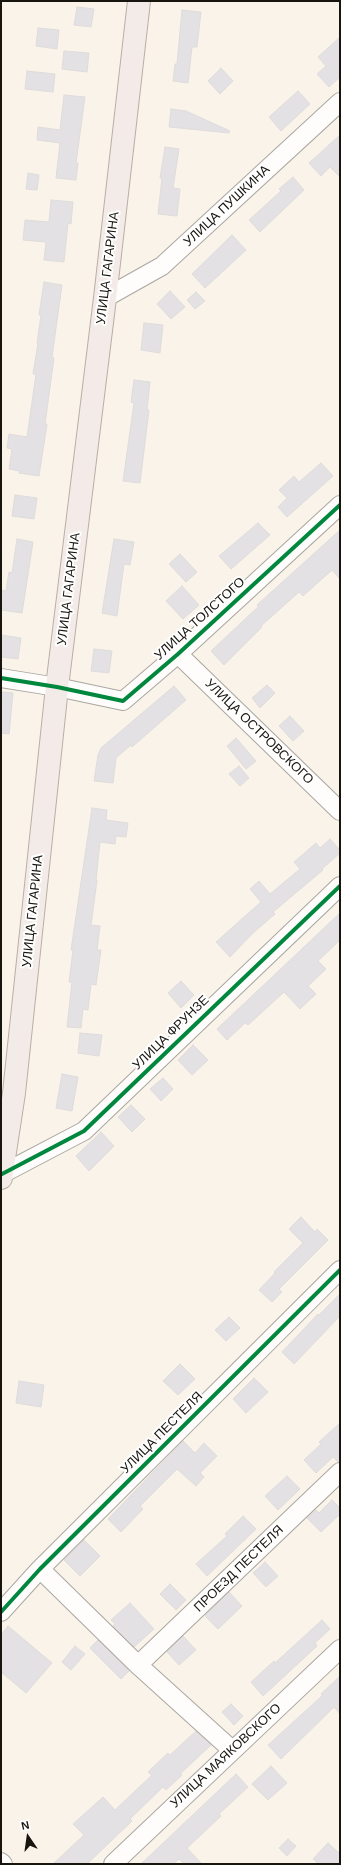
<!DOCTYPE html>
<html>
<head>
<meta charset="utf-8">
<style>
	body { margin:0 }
	#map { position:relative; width:341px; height:1865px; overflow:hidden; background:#f9f3ea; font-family:Arial,sans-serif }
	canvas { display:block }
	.frame { position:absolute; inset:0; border:2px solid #18150f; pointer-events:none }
	.north { position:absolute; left:8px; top:1817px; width:40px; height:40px; -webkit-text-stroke:3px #fff; paint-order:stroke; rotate:347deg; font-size:11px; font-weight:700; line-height:16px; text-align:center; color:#18150f }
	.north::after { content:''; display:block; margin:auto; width:14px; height:18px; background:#18150f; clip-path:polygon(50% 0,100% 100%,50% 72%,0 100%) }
</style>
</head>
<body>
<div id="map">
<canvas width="341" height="1865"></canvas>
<div class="frame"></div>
<div class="north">N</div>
</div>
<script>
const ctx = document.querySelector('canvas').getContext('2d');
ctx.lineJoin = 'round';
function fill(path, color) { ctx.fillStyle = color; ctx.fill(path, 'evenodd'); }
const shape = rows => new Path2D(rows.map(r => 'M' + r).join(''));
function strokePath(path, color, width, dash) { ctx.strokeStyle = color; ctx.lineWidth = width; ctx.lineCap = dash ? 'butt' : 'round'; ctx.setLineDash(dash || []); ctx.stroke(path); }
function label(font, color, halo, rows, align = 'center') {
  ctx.font = font + ' Arial,sans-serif'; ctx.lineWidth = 4; ctx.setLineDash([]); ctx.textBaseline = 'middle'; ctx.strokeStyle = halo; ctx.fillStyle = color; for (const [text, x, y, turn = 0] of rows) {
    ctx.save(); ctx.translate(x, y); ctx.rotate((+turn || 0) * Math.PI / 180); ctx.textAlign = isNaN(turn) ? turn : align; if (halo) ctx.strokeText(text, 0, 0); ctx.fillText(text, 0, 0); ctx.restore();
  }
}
const building = shape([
	[77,7,94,9,91,27,74,25,77,7],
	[182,10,201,12,197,47,192,47,188,83,173,81,175,64,177,64,182,10],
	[38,28,59,30,57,49,36,46,38,28],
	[340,37,340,77,329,87,317,74,326,66,318,57,340,37],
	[64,51,89,53,87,72,62,69,64,51],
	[221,68,233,81,220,94,208,81,221,68],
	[27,71,55,74,53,92,25,89,27,71],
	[298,91,310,104,281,131,269,117,298,91],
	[64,95,85,97,76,163,78,163,76,180,56,178,60,143,37,140,38,127,60,130,64,95],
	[171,109,186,111,230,131,229,133,169,127,171,109],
	[340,135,340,177,330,167,321,176,309,163,340,135],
	[165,147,179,149,173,188,180,189,177,216,158,214,162,178,160,178,165,147],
	[28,173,39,175,37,190,26,189,28,173],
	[293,177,304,190,260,232,249,220,281,191,279,189,293,177],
	[51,200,73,202,71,224,68,223,64,262,44,260,46,242,23,240,25,220,49,222,51,200],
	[232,235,246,250,205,288,192,274,232,235],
	[44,282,62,285,52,357,54,358,45,424,47,424,39,476,19,473,20,471,9,469,12,449,7,448,9,434,27,437,36,374,33,374,38,343,37,343,41,315,39,315,44,282],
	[170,291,185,307,171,319,157,304,170,291],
	[196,292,205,301,195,309,187,300,196,292],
	[144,323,163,325,160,353,141,350,144,323],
	[134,380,150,382,147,410,149,410,140,483,123,481,134,403,131,402,134,380],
	[321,463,333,476,287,517,278,507,287,498,279,490,294,476,299,482,321,463],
	[15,495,37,498,34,519,12,516,15,495],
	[258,523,270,535,231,569,219,556,258,523],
	[340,530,340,579,332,570,303,596,299,592,261,626,262,627,224,665,211,651,259,606,257,605,340,530],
	[17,539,33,542,22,613,1,610,1,590,6,591,9,572,12,573,17,539],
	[114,539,134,542,130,565,124,564,117,616,102,613,114,539],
	[180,554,197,572,186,582,169,564,180,554],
	[182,586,199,605,183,619,166,601,182,586],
	[1,635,21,638,18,659,1,657,1,635],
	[94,649,112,651,109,673,91,671,94,649],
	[267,685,275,693,260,708,252,698,267,685],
	[174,686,186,700,132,747,131,745,116,758,113,783,94,781,98,755,101,748,174,686],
	[1,692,13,693,9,734,1,733,1,692],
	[290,716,304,731,293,741,279,726,290,716],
	[236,738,256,761,246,769,227,746,236,738],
	[239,766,249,778,240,786,229,774,239,766],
	[92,808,107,810,106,820,128,823,126,837,116,836,115,844,100,842,96,880,97,880,91,925,100,926,97,950,101,950,96,985,91,984,88,1010,83,1009,81,1028,67,1027,72,982,69,982,73,950,71,950,92,808],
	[330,839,340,850,340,853,322,869,323,870,273,912,275,914,253,933,230,957,216,942,261,902,250,889,259,881,270,894,300,869,294,862,316,843,320,848,330,839],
	[340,913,340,940,318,961,326,969,308,986,316,994,300,1009,284,992,248,1025,245,1023,227,1040,217,1029,340,913],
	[181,981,194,995,181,1008,168,993,181,981],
	[80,1033,102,1035,99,1056,78,1053,80,1033],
	[193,1045,208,1060,192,1075,178,1060,193,1045],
	[62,1074,78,1077,72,1111,56,1108,62,1074],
	[163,1078,173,1089,161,1101,150,1089,163,1078],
	[131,1105,145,1119,132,1132,118,1117,131,1105],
	[101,1132,114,1146,89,1171,76,1156,101,1132],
	[301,1217,315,1232,317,1229,328,1240,279,1289,282,1292,272,1302,259,1290,275,1273,274,1272,303,1243,289,1229,301,1217],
	[340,1294,340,1316,294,1364,282,1352,318,1314,319,1315,340,1294],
	[229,1317,240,1328,226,1341,215,1330,229,1317],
	[180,1364,195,1379,178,1395,163,1381,180,1364],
	[254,1378,268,1392,246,1413,233,1399,254,1378],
	[19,1381,44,1385,41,1407,16,1403,19,1381],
	[340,1423,340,1462,338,1462,333,1457,316,1473,304,1460,321,1444,319,1442,340,1423],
	[183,1441,195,1453,204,1443,217,1456,200,1473,204,1477,196,1486,177,1469,140,1506,143,1509,121,1532,108,1519,183,1441],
	[287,1476,300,1489,278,1510,265,1496,287,1476],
	[332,1500,340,1508,340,1514,321,1532,307,1518,316,1510,319,1513,332,1500],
	[243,1516,256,1529,207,1576,196,1564,227,1536,225,1534,243,1516],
	[84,1540,100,1556,80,1576,64,1560,84,1540],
	[265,1562,278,1576,266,1587,253,1573,265,1562],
	[170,1584,186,1600,176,1610,160,1594,170,1584],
	[229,1592,242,1606,218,1629,205,1616,229,1592],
	[130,1603,154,1629,134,1647,113,1626,115,1624,111,1620,130,1603],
	[322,1620,330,1629,315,1643,317,1646,263,1696,251,1682,274,1661,275,1663,322,1620],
	[8,1626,52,1663,26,1693,1,1672,1,1635,8,1626],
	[183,1636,196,1650,179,1665,167,1652,183,1636],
	[98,1640,129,1671,121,1679,90,1648,98,1640],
	[75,1646,85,1654,71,1670,62,1662,75,1646],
	[340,1676,340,1714,334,1707,281,1759,268,1745,323,1695,321,1694,340,1676],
	[231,1704,243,1716,234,1725,222,1712,231,1704],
	[196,1731,211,1745,180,1774,182,1775,166,1790,163,1787,130,1819,132,1821,87,1864,53,1864,84,1835,73,1824,82,1816,103,1797,115,1810,152,1775,148,1772,168,1753,170,1755,196,1731],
	[271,1766,287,1783,268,1800,252,1784,271,1766],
	[236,1774,248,1787,219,1814,221,1816,187,1848,202,1864,184,1864,179,1859,173,1864,141,1864,236,1774],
	[288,1839,296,1846,287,1856,279,1848,288,1839],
	[328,1843,340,1854,340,1864,319,1864,313,1859,328,1843]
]);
const minor = shape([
	[105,298,162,266,340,102],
	[178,654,340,811],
	[1,678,57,687,123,701,178,654,340,505],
	[2,1174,84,1131,340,886],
	[40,1569,138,1665,232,1750],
	[1,1612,40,1569,340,1270],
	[138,1665,340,1472],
	[1,1862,3,1864],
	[113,1864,340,1649]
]);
const major = shape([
	[1,1178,14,1093,57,687,105,298,139,1]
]);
const cycleway = shape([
	[1,678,57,687,123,701,178,654,340,505],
	[2,1174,84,1131,340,886],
	[1,1612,40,1569,340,1270]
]);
const streetNames = [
	["УЛИЦА ПУШКИНА",227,206,-43],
	["УЛИЦА ГАГАРИНА",108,268,-83],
	["УЛИЦА ГАГАРИНА",69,589,-83],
	["УЛИЦА ТОЛСТОГО",200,619,-42],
	["УЛИЦА ОСТРОВСКОГО",259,732,44],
	["УЛИЦА ГАГАРИНА",33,911,-84],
	["УЛИЦА ФРУНЗЕ",171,1033,-44],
	["УЛИЦА ПЕСТЕЛЯ",162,1433,-45],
	["ПРОЕЗД ПЕСТЕЛЯ",239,1569,-44],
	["УЛИЦА МАЯКОВСКОГО",226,1756,-43]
];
fill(building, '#e4e1e4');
strokePath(building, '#dedbda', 1);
strokePath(minor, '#aba7a0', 20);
strokePath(major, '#bbada5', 24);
strokePath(minor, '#fefdfc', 18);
strokePath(major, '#f3ebe7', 22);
strokePath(cycleway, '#00873e', 4);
label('13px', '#18150f', '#fff', streetNames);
</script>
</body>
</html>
